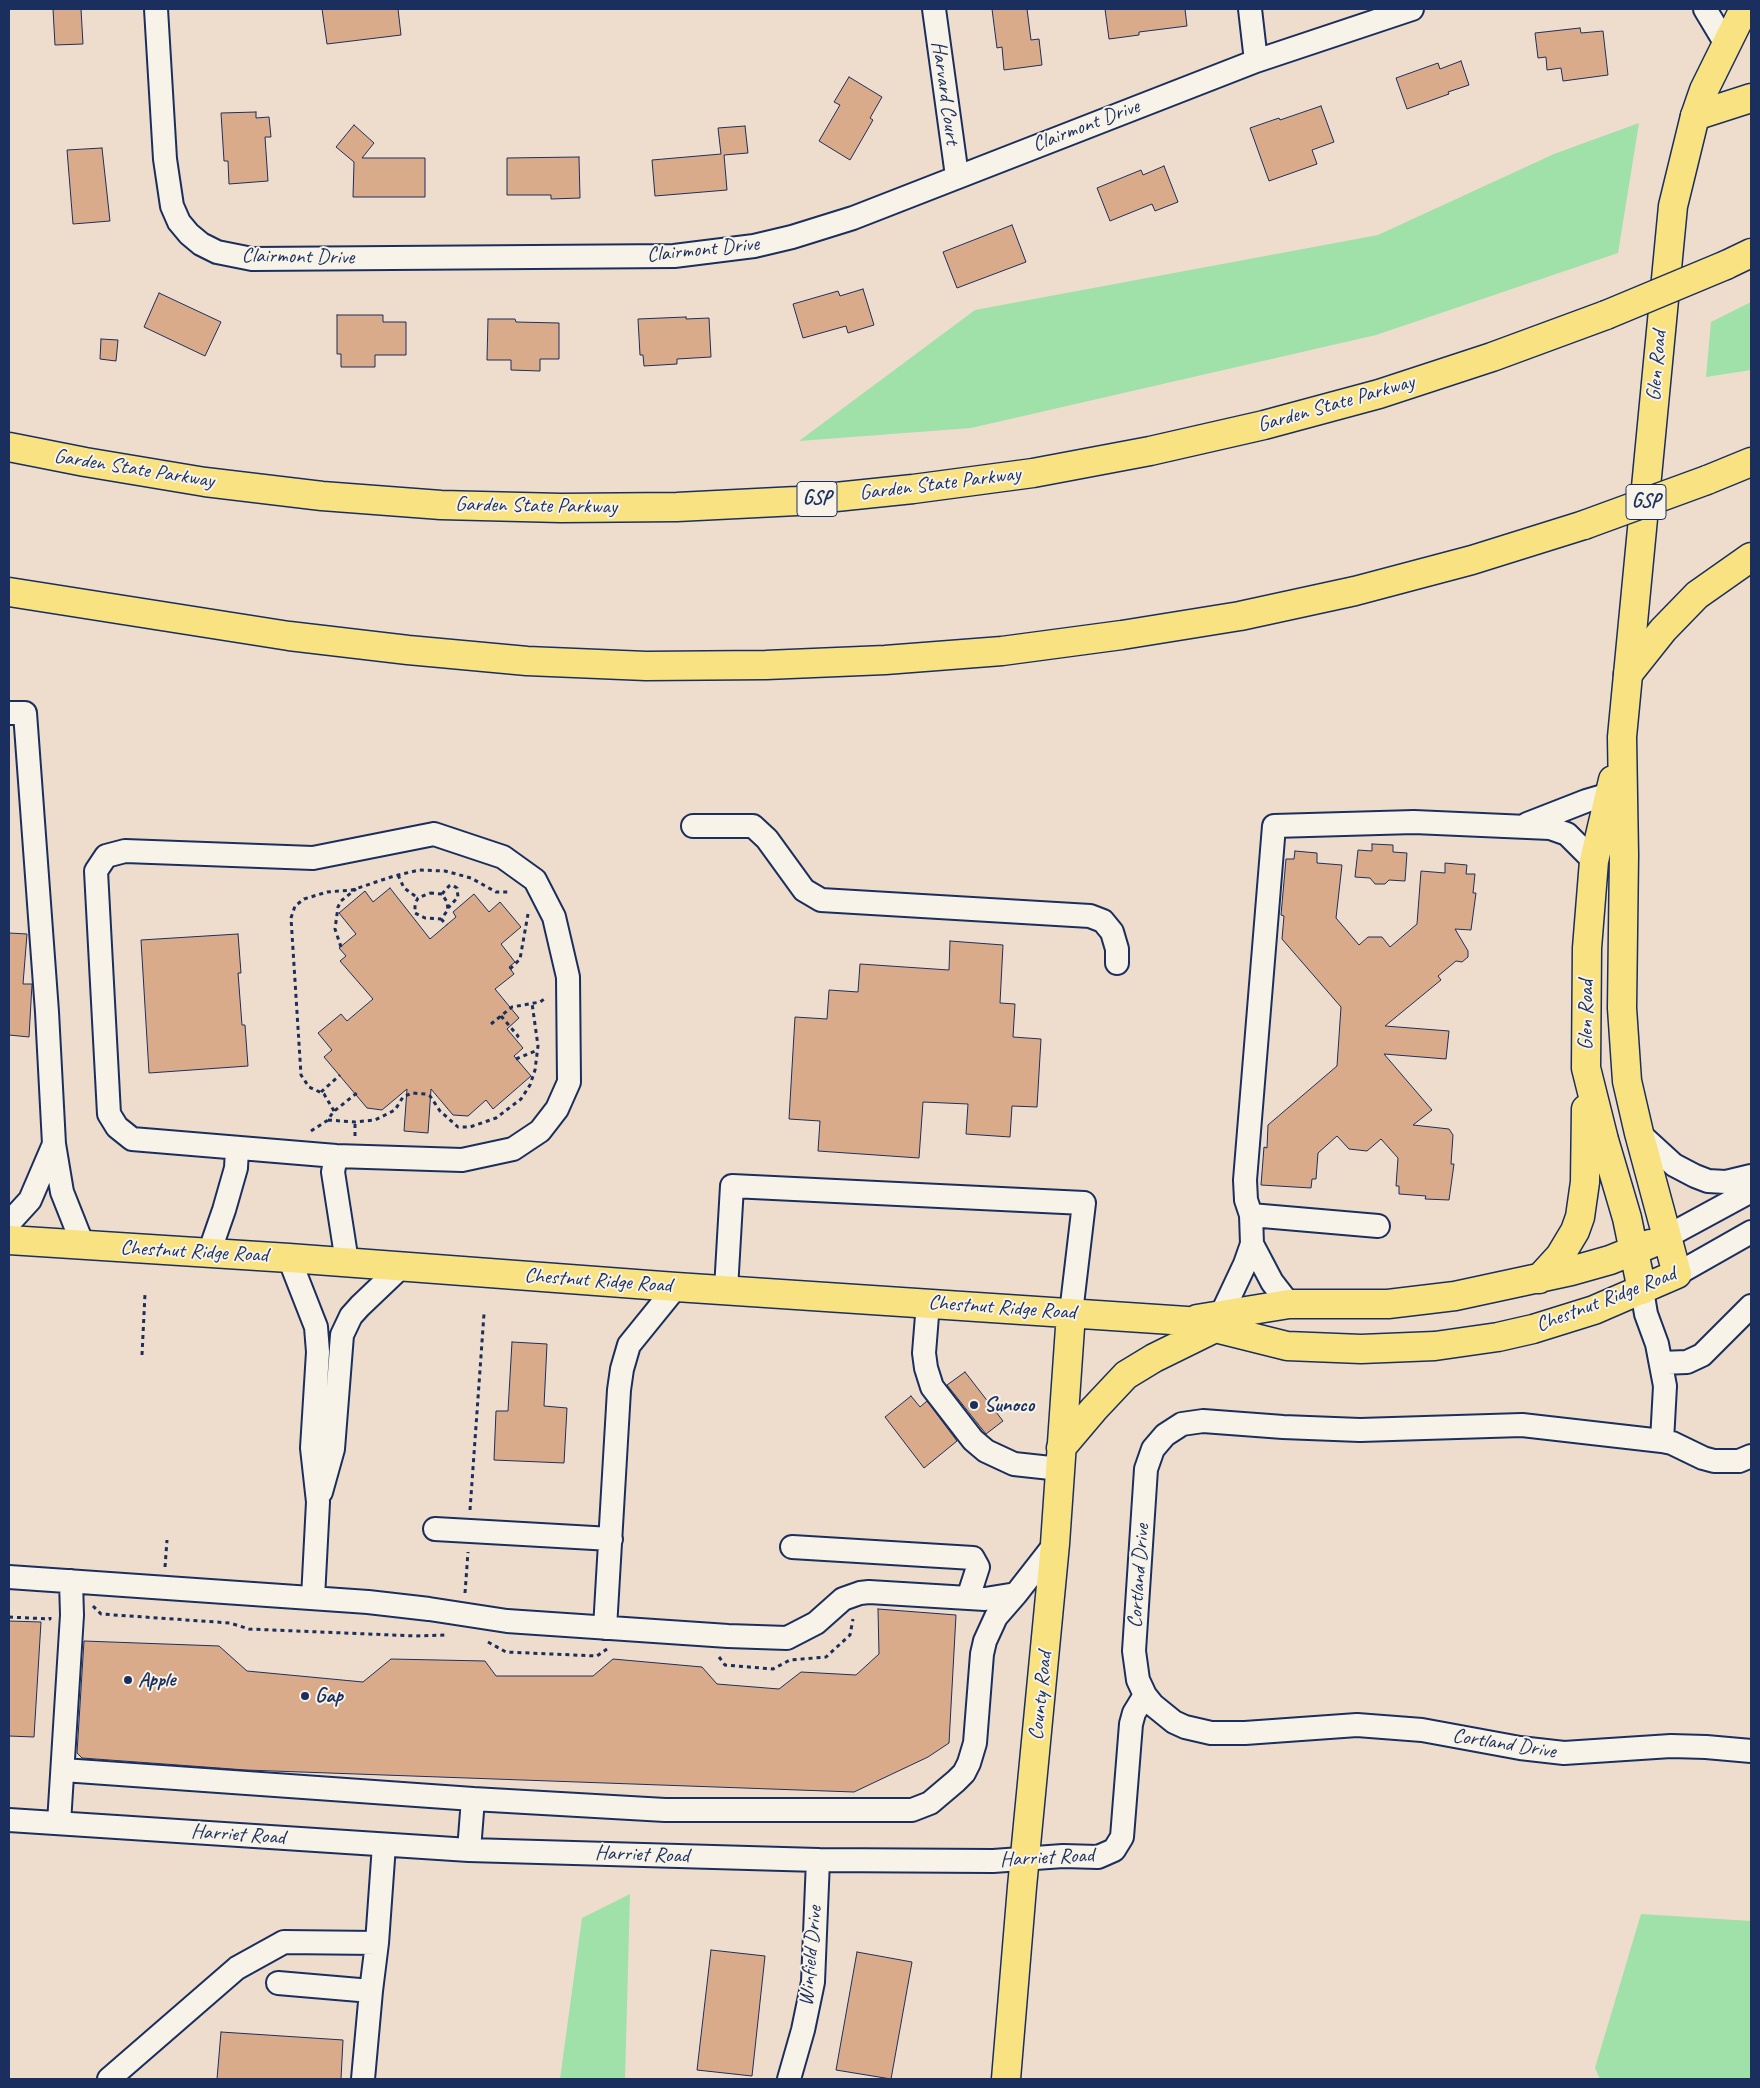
<!DOCTYPE html>
<html>
<head>
<meta charset="utf-8">
<style>
	body { margin:0 }
	#map { position:relative; width:1760px; height:2088px; overflow:hidden; background:#edc; font-family:Caveat,sans-serif }
	canvas { display:block }
	.frame { position:absolute; inset:0; border:10px solid #1b2f5e; pointer-events:none }
</style>
</head>
<body>
<div id="map">
<canvas width="1760" height="2088"></canvas>
<div class="frame"></div>
</div>
<script>
const ctx = document.querySelector('canvas').getContext('2d');
ctx.lineJoin = 'round';
function fill(path, color) { ctx.fillStyle = color; ctx.fill(path, 'evenodd'); }
const shape = rows => new Path2D(rows.map(r => 'M' + r).join(''));
function strokePath(path, color, width, dash) { ctx.strokeStyle = color; ctx.lineWidth = width; ctx.lineCap = dash ? 'butt' : 'round'; ctx.setLineDash(dash || []); ctx.stroke(path); }
function label(font, color, halo, rows, align = 'center') {
  ctx.font = font + ' Caveat,sans-serif'; ctx.lineWidth = 4; ctx.setLineDash([]); ctx.textBaseline = 'middle'; ctx.strokeStyle = halo; ctx.fillStyle = color; for (const [text, x, y, turn = 0] of rows) {
    ctx.save(); ctx.translate(x, y); ctx.rotate((+turn || 0) * Math.PI / 180); ctx.textAlign = isNaN(turn) ? turn : align; if (halo) ctx.strokeText(text, 0, 0); ctx.fillText(text, 0, 0); ctx.restore();
  }
}
const green = shape([
	[1639,123,1618,253,1376,335,971,428,799,441,975,310,1378,235,1554,154],
	[1751,302,1751,370,1706,377,1711,322],
	[630,1894,625,2079,560,2079,582,1918],
	[1641,1914,1751,1921,1751,2079,1600,2079,1595,2068]
]);
const building = shape([
	[53,9,81,9,83,44,55,45,53,9],
	[322,9,398,9,401,35,327,44,322,9],
	[992,9,1027,9,1031,40,1039,39,1042,65,1004,70,1002,47,997,48,992,9],
	[1105,9,1185,9,1187,26,1139,32,1139,35,1109,39,1105,9],
	[1580,28,1581,33,1603,31,1608,75,1563,81,1561,68,1547,70,1546,57,1538,58,1535,33,1580,28],
	[1461,61,1469,85,1448,92,1449,94,1407,109,1396,78,1438,63,1440,69,1461,61],
	[849,77,882,97,870,118,873,120,850,160,819,141,840,105,834,102,849,77],
	[1321,106,1334,142,1312,150,1317,164,1269,181,1250,128,1279,118,1280,120,1321,106],
	[256,112,256,118,269,117,271,137,265,137,268,181,229,184,228,161,224,161,221,113,256,112],
	[354,125,374,143,362,158,425,158,425,197,353,197,354,162,336,147,354,125],
	[745,126,748,153,724,155,727,190,655,196,652,160,721,154,718,128,745,126],
	[102,148,110,221,73,224,67,150,102,148],
	[579,157,580,198,551,199,551,195,507,195,507,158,579,157],
	[1164,166,1178,202,1155,211,1152,204,1110,221,1097,188,1141,170,1143,175,1164,166],
	[1012,225,1026,262,957,288,943,252,1012,225],
	[863,289,874,325,848,333,846,326,803,338,793,304,838,291,840,296,863,289],
	[159,293,221,322,205,356,144,327,159,293],
	[337,315,383,315,383,322,406,322,406,355,375,355,375,367,341,367,341,354,337,354,337,315],
	[686,317,686,319,709,318,711,357,677,359,677,364,644,366,643,355,640,355,638,319,686,317],
	[488,319,515,319,516,322,559,323,559,359,540,359,540,371,511,370,511,360,487,360,488,319],
	[101,339,118,340,116,361,100,359,101,339],
	[1372,844,1393,845,1393,852,1407,853,1405,881,1389,880,1385,884,1375,884,1370,878,1355,877,1358,850,1372,851,1372,844],
	[1295,851,1317,853,1317,863,1342,865,1336,918,1359,945,1368,937,1382,937,1390,947,1417,924,1421,871,1445,873,1445,863,1467,865,1466,874,1475,874,1473,893,1476,893,1471,930,1455,929,1468,951,1468,957,1462,962,1456,961,1438,976,1441,980,1385,1026,1449,1031,1446,1059,1384,1054,1432,1110,1413,1125,1449,1129,1453,1135,1451,1164,1454,1164,1449,1200,1425,1199,1426,1196,1399,1194,1399,1186,1396,1186,1398,1158,1381,1139,1367,1151,1349,1149,1337,1136,1318,1153,1316,1179,1312,1179,1311,1188,1261,1185,1264,1147,1267,1148,1268,1125,1337,1066,1341,1007,1282,939,1284,916,1281,915,1286,859,1294,859,1295,851],
	[390,888,430,939,456,917,453,912,474,894,489,912,500,902,521,927,501,944,515,962,509,967,514,974,495,989,519,1018,507,1029,523,1048,514,1056,531,1076,493,1109,486,1100,468,1116,453,1115,431,1089,428,1133,404,1131,407,1089,382,1110,367,1108,324,1057,332,1050,318,1033,341,1014,347,1021,373,999,340,961,346,956,339,948,356,934,339,913,365,891,373,902,390,888],
	[9,933,27,934,23,984,32,984,29,1037,9,1035,9,933],
	[238,934,241,973,238,973,242,1025,245,1025,248,1066,149,1073,141,940,238,934],
	[950,941,1003,945,1000,1003,1015,1004,1013,1037,1041,1039,1037,1107,1012,1106,1010,1137,966,1134,968,1104,923,1102,919,1158,818,1151,820,1121,789,1119,795,1017,827,1019,829,990,858,992,860,964,949,970,950,941],
	[512,1342,547,1344,544,1406,567,1408,564,1463,494,1460,496,1411,508,1411,512,1342],
	[965,1372,1003,1421,986,1434,947,1385,965,1372],
	[911,1396,920,1407,927,1401,957,1441,924,1468,885,1417,911,1396],
	[878,1609,956,1615,949,1743,928,1757,854,1792,246,1770,82,1758,77,1753,84,1641,219,1646,247,1671,363,1682,391,1659,485,1661,496,1676,593,1676,613,1659,702,1667,717,1684,779,1689,801,1672,856,1675,879,1654,878,1609],
	[9,1621,41,1622,34,1737,9,1736,9,1621],
	[711,1950,765,1956,752,2076,697,2070,711,1950],
	[857,1952,912,1962,891,2079,836,2070,857,1952],
	[221,2032,343,2040,341,2079,217,2079,221,2032]
]);
const path = shape([
	[398,875,404,888,418,898],
	[430,893,442,894,447,902,448,910,441,919,425,918,415,913,415,904,418,898,430,893],
	[442,894,449,886,452,885,457,888,458,897,448,908],
	[441,919,447,925],
	[341,947,335,929,338,907,341,901,356,889],
	[510,969,520,959,528,914],
	[501,1016,518,1036,515,1038],
	[491,1024,512,1007,540,1002,547,997],
	[516,1059,538,1050],
	[321,1092,340,1075],
	[334,1111,324,1094,309,1087,301,1075,291,918,295,906,304,899,327,892,352,890,394,876,419,870,445,871,471,878,496,892,511,892],
	[328,1120,355,1122,375,1120,395,1110,403,1097,412,1093,426,1094,430,1096,440,1111,458,1127,470,1127,496,1118,521,1099,530,1085,535,1070,538,1046,532,1003],
	[311,1131,328,1120,333,1112,358,1092],
	[355,1136,355,1122],
	[142,1355,145,1294],
	[470,1510,484,1314],
	[165,1567,167,1540],
	[465,1593,468,1552],
	[93,1606,101,1614,230,1623,249,1629,416,1636,445,1635],
	[9,1617,50,1619,50,1617],
	[488,1642,506,1652,597,1656,607,1649],
	[719,1657,725,1665,773,1669,790,1660,826,1657,850,1635,853,1619]
]);
const minor = shape([
	[156,9,165,159,172,206,179,222,189,234,201,244,217,252,252,259,674,256,754,246,792,237,853,218,1256,61,1412,9],
	[934,9,957,176],
	[1250,9,1256,61],
	[1705,9,1726,44],
	[9,713,25,713,47,1012,54,1144],
	[1527,824,1586,801,1610,794],
	[693,826,753,826,767,839,804,890,821,900,1090,916,1103,921,1112,932,1117,949,1117,963],
	[434,834,503,857,535,880,554,917,568,977,569,1082,557,1109,540,1131,513,1149,462,1160,336,1156,132,1139,117,1127,109,1114,96,871,106,856,125,851,313,858,434,834],
	[1639,1133,1674,1165,1695,1176,1708,1181,1726,1182,1751,1176],
	[336,1156,333,1172,347,1262],
	[1251,1215,1378,1226],
	[9,1223,30,1200,54,1144,62,1192,83,1245],
	[1668,1236,1751,1191],
	[1252,1244,1272,1282,1289,1304],
	[209,1253,224,1210,236,1168,237,1149],
	[289,1258,316,1327,318,1352,312,1448,318,1502,313,1598],
	[1677,1274,1751,1232],
	[726,1289,732,1186,1084,1203,1071,1313],
	[1642,1290,1646,1314,1657,1344,1665,1386,1662,1441],
	[928,1303,924,1353,926,1368,932,1387,973,1440,986,1451,1014,1464,1060,1469],
	[1221,1315,1245,1264,1252,1244,1251,1215,1246,1200,1245,1180,1274,826,1414,822,1550,828,1567,834,1594,861],
	[1661,1363,1687,1362,1702,1355,1751,1306],
	[1751,1456,1739,1461,1714,1461,1703,1458,1672,1443,1662,1441,1522,1425,1360,1430,1283,1427,1203,1421,1182,1424,1165,1435,1153,1449,1146,1469,1134,1651,1138,1680,1145,1695,1153,1705,1174,1722,1185,1727,1211,1733,1245,1733,1357,1725,1422,1730,1520,1748,1564,1753,1671,1746,1706,1747,1751,1751],
	[321,1492,333,1449,342,1335,351,1316,360,1306,402,1266],
	[435,1529,611,1539],
	[792,1547,973,1558,978,1567,968,1598],
	[9,1577,368,1602,429,1609,507,1621,728,1636,787,1638,816,1623,843,1599,860,1593,869,1592,985,1599,1016,1594,1055,1544],
	[605,1628,619,1390,622,1369,629,1345,676,1287],
	[63,1770,473,1799,665,1810,912,1810,930,1803,956,1781,964,1773,969,1763,975,1743,982,1654,985,1641,996,1617,1016,1594],
	[9,1820,469,1850,818,1860,993,1861,1063,1856,1098,1857,1114,1850,1122,1837,1131,1724,1134,1713,1145,1695],
	[59,1823,72,1615,71,1581],
	[469,1850,473,1799],
	[278,1983,371,1991,377,1943],
	[109,2079,237,1968,284,1942,377,1943,384,1845],
	[363,2079,371,1991],
	[789,2079,803,2030,813,1982,818,1860]
]);
const major = shape([
	[1613,780,1594,861,1587,948,1586,1068,1604,1140,1627,1218,1642,1290],
	[9,1240,289,1258,676,1287,1187,1321,1287,1346,1361,1349,1435,1346,1498,1337,1533,1329,1594,1310,1677,1274,1639,1133,1627,1081,1622,1008,1624,855,1622,737,1673,206,1695,116,1704,90,1744,9],
	[1539,1279,1560,1256,1575,1231,1580,1217,1585,1182,1586,1109],
	[1197,1319,1289,1304,1388,1304,1455,1296,1571,1271,1610,1260,1650,1244],
	[1061,1448,1094,1409,1126,1375,1154,1358,1215,1328],
	[1006,2079,1022,1887,1055,1544,1071,1313]
]);
const highway = shape([
	[1695,116,1751,98],
	[1726,265,1751,253],
	[9,447,85,462,205,482,322,496,441,505,561,508,677,507,797,501,913,489,1033,473,1150,451,1264,425,1379,394,1492,357,1606,315],
	[1707,480,1751,462],
	[9,592,289,636,408,650,527,661,646,666,766,665,885,660,1002,651,1122,635,1240,616,1355,591,1472,560,1584,525],
	[1628,674,1663,630,1697,595,1751,557]
]);
const highwayBridge = shape([
	[1606,315,1726,265],
	[1584,525,1707,480]
]);
const markers = [
	[974,1405,5,"#1b2f5e"],
	[128,1680,5,"#1b2f5e"],
	[305,1696,5,"#1b2f5e"]
];
const shields = [
	[817,499,40],
	[1646,502,40]
];
const shieldNames = [
	["GSP",817,499],
	["GSP",1646,502]
];
const streetNames = [
	["Harvard Court",945,93,82],
	["Clairmont Drive",1086,126,-21],
	["Clairmont Drive",703,250,-6],
	["Clairmont Drive",298,257,1],
	["Glen Road",1657,366,-85],
	["Garden State Parkway",1336,404,-16],
	["Garden State Parkway",134,469,9],
	["Garden State Parkway",940,484,-7],
	["Garden State Parkway",536,506,1],
	["Glen Road",1586,1015,-90],
	["Chestnut Ridge Road",194,1252,3],
	["Chestnut Ridge Road",598,1281,4],
	["Chestnut Ridge Road",1606,1300,-21],
	["Chestnut Ridge Road",1002,1308,4],
	["Cortland Drive",1139,1576,-86],
	["County Road",1041,1696,-84],
	["Cortland Drive",1504,1744,9],
	["Harriet Road",238,1835,4],
	["Harriet Road",642,1855,2],
	["Harriet Road",1047,1858,-3],
	["Winfield Drive",811,1956,-85]
];
const poiNames = [
	["Sunoco",984,1405],
	["Apple",138,1680],
	["Gap",315,1696]
];
fill(green, '#a0e0a9');
fill(building, '#daab8b');
strokePath(building, '#1b2f5e', 1);
strokePath(minor, '#1b2f5e', 26);
strokePath(major, '#1b2f5e', 31);
strokePath(highway, '#1b2f5e', 31);
strokePath(path, '#1b2f5e', 3, [4, 4]);
strokePath(minor, '#f7f3e8', 22);
strokePath(major, '#f8e281', 28);
strokePath(highway, '#f8e281', 28);
strokePath(highwayBridge, '#1b2f5e', 31, []);
strokePath(highwayBridge, '#f8e281', 28);
for (const [x, y, r, color] of markers) { const dot = new Path2D(); dot.arc(x, y, r, 0, 2 * Math.PI); ctx.fillStyle = color; ctx.fill(dot); strokePath(dot, '#f7f3e8', 2); }
for (const [x, y, w] of shields) { const box = new Path2D(); box.roundRect(x - w / 2, y - 17.5, w, 35, 4); ctx.fillStyle = '#f7f3e8'; ctx.fill(box); strokePath(box, '#1b2f5e', 1); }
label('bold 20px', '#1b2f5e', null, shieldNames);
label('21px', '#1b2f5e', '#f7f3e8', streetNames);
label('bold 21px', '#1b2f5e', '#f7f3e8', poiNames, 'left');
</script>
</body>
</html>
